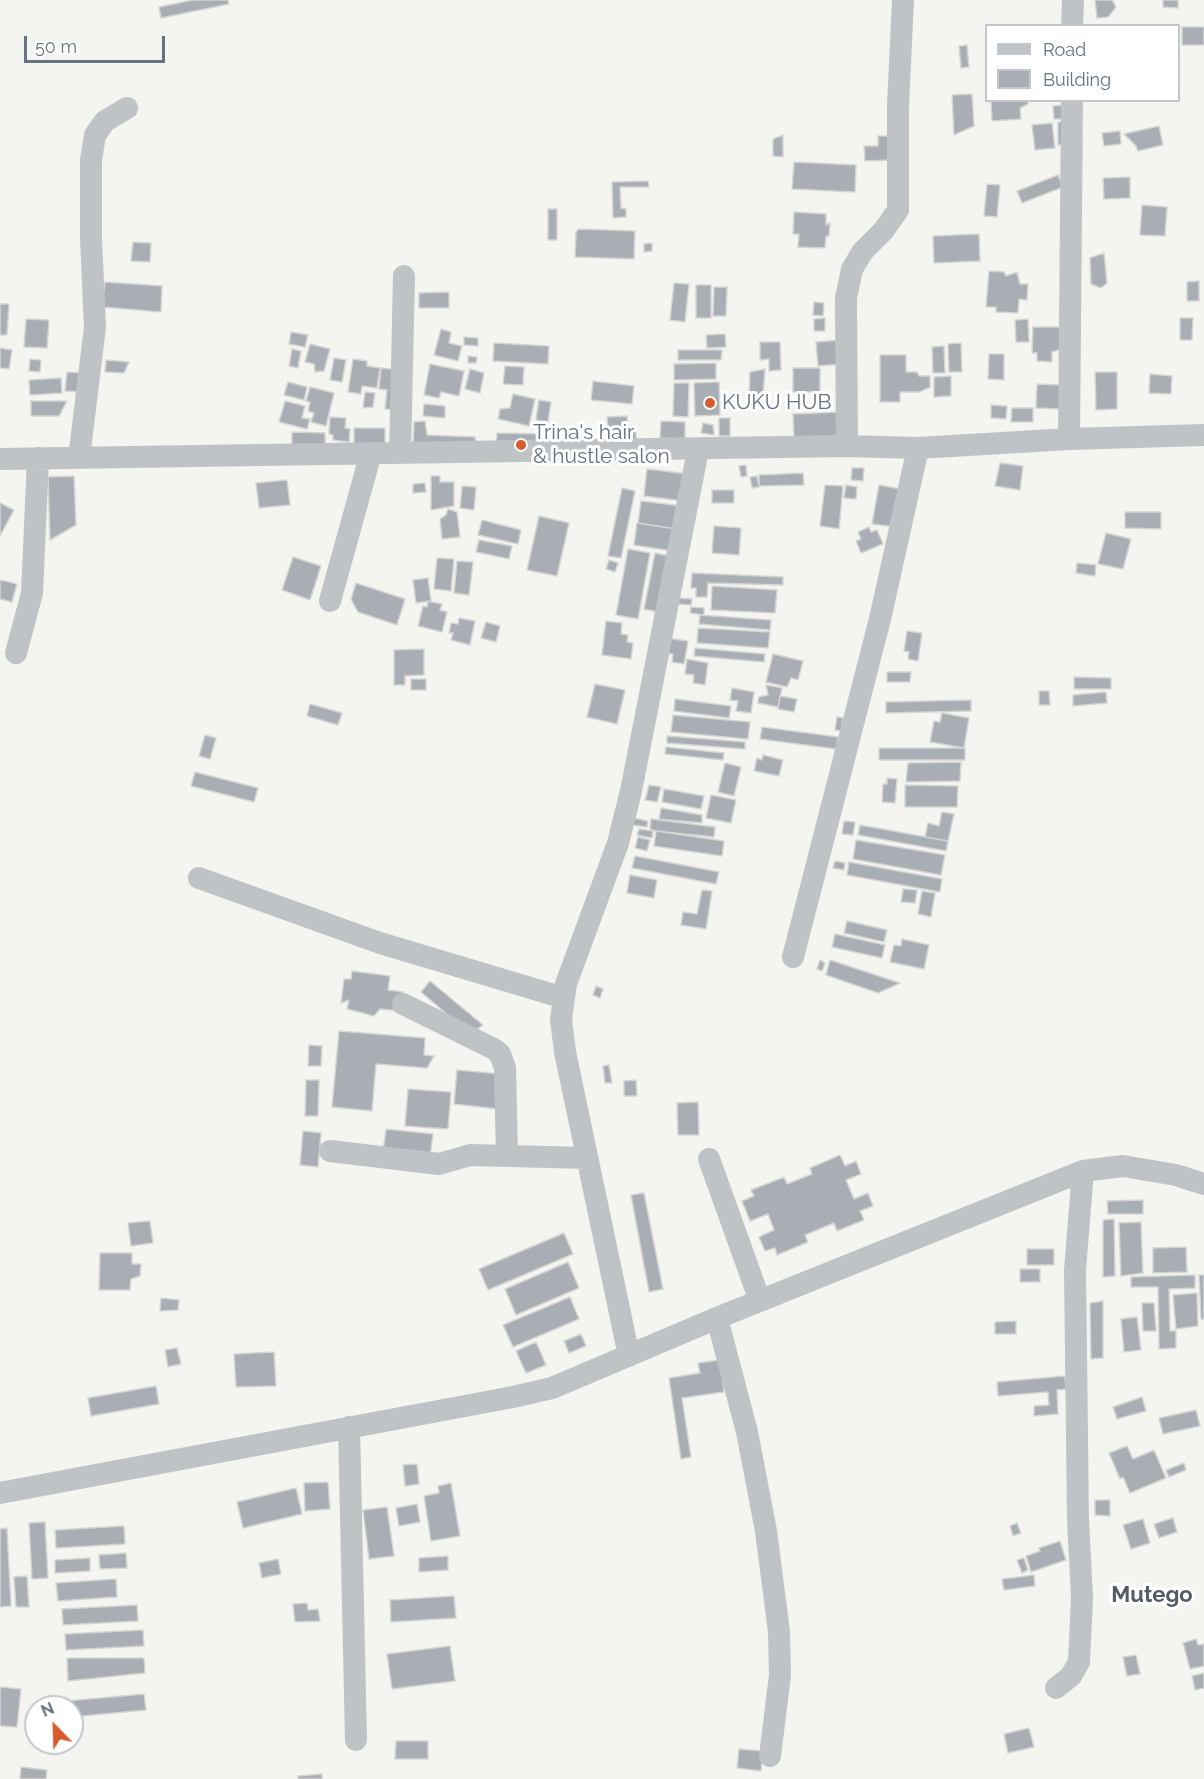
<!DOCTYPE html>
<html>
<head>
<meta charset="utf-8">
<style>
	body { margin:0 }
	#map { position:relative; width:1204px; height:1779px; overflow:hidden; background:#f4f4f0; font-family:Raleway,sans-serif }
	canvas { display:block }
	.legend { position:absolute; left:985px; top:24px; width:195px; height:78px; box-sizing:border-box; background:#fff; border:2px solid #c1c7cc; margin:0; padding:8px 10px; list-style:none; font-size:18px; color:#65727f }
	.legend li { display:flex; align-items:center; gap:12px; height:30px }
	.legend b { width:30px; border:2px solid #c1c7cc }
	.north { position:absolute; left:24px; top:1695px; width:60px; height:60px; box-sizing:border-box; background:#fff; border:2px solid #c1c7cc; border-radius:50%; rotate:337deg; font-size:16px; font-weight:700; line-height:24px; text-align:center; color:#65727f }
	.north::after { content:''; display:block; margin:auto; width:21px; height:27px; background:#d75c2d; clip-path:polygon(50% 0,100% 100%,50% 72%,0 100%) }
	.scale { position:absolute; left:24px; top:36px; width:141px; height:27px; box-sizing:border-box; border:3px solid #65727f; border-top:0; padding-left:8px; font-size:18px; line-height:21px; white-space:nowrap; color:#65727f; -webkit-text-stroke:4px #fff; paint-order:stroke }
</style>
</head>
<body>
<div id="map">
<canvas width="1204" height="1779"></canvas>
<ul class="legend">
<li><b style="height:8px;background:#bfc3c6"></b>Road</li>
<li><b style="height:16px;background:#a8aeb4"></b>Building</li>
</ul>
<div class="north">N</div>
<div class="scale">50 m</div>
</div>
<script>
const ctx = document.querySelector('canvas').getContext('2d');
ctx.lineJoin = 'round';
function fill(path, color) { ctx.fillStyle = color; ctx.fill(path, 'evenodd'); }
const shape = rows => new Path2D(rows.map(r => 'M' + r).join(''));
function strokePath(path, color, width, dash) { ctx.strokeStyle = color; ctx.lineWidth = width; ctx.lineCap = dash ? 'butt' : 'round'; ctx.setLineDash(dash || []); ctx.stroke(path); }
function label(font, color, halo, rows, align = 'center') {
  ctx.font = font + ' Raleway,sans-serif'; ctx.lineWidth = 6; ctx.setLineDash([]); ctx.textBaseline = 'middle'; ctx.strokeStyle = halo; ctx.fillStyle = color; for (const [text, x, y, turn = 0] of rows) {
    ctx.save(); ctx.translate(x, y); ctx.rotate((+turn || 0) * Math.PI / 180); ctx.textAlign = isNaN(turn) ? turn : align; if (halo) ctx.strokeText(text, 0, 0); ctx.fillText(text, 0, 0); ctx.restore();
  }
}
const building = shape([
	[193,0,228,0,229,4,161,18,159,7,193,0],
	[1095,0,1112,0,1116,7,1108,17,1097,18,1095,0],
	[1163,0,1178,0,1178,8,1163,7,1163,0],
	[1182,27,1204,27,1204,45,1182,45,1182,27],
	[967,45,969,67,961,68,959,46,967,45],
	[972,94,974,126,954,135,952,95,972,94],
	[991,100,1028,100,1028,104,1020,108,1021,119,992,121,991,100],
	[1062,105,1064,119,1054,119,1053,106,1062,105],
	[1058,122,1067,122,1067,145,1058,145,1058,122],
	[1052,123,1055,148,1035,150,1032,125,1052,123],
	[1159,126,1163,145,1138,151,1136,146,1124,134,1159,126],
	[1120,131,1121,144,1104,146,1102,133,1120,131],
	[783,135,783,157,773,156,773,139,783,135],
	[878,136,890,136,891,160,865,161,864,146,878,146,878,136],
	[794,162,856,165,855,192,792,189,794,162],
	[1058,175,1063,187,1022,203,1017,191,1058,175],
	[1130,177,1130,198,1104,199,1103,178,1130,177],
	[648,181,649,187,620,187,621,208,626,209,626,217,613,218,612,182,648,181],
	[987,184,1000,185,997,217,984,216,987,184],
	[1142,205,1167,207,1165,236,1140,235,1142,205],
	[548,209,557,209,557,240,548,240,548,209],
	[794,212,826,214,826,225,830,223,829,236,826,236,825,248,798,247,799,234,793,234,794,212],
	[578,229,635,231,634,259,575,257,576,233,578,229],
	[979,234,980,261,934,263,933,236,979,234],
	[133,242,151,243,150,262,131,261,133,242],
	[652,243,652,251,644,252,644,244,652,243],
	[1104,253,1107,283,1101,288,1091,284,1090,258,1104,253],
	[989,271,1004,272,1006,276,1017,272,1020,284,1028,284,1027,300,1019,299,1018,313,996,312,996,307,986,307,989,271],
	[1199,281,1199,301,1187,301,1187,282,1199,281],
	[105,282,162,286,161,312,102,307,105,282],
	[674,283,689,284,685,322,670,320,674,283],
	[696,285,711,285,711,318,696,318,696,285],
	[714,287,727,287,726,316,713,316,714,287],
	[449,292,449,308,419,308,419,293,449,292],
	[814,302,824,303,823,316,813,315,814,302],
	[0,304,9,304,7,335,0,335,0,304],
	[825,318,825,331,814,331,814,319,825,318],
	[1180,318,1193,318,1192,340,1180,340,1180,318],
	[26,319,49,320,47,348,24,347,26,319],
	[1028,319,1029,342,1016,342,1015,320,1028,319],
	[1033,327,1063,327,1062,349,1052,352,1052,362,1037,361,1037,353,1032,353,1033,327],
	[441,329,451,332,449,343,462,346,458,361,434,355,441,329],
	[291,332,308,335,305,347,289,344,291,332],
	[725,334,726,347,707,348,706,335,725,334],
	[464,337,478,338,478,346,464,345,464,337],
	[841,340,843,364,818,366,816,342,841,340],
	[760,342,780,342,781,370,769,371,769,359,760,360,760,342],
	[494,343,549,346,548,364,493,361,494,343],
	[961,343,962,372,949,372,948,344,961,343],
	[310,344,330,349,324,371,315,372,314,364,305,362,310,344],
	[944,346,945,373,933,373,932,347,944,346],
	[0,348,12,350,9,369,0,368,0,348],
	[292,349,301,351,298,368,289,366,292,349],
	[678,350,722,350,721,360,678,360,678,350],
	[989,354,1004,354,1004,380,988,379,989,354],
	[880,355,906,355,906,372,917,372,919,376,930,376,930,387,920,392,900,392,900,402,880,402,880,355],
	[468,356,477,357,476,363,468,363,468,356],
	[334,358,346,360,342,382,330,380,334,358],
	[30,359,41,360,40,372,29,371,30,359],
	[353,359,367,361,367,366,380,368,377,388,362,386,361,394,348,392,353,359],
	[106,360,129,362,124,373,105,372,106,360],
	[716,363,716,379,674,380,674,364,716,363],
	[430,364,464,371,459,396,441,392,439,398,424,395,430,364],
	[505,366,524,367,523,385,503,384,505,366],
	[381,368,399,370,395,410,385,409,387,390,379,389,381,368],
	[793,368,820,368,820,392,793,392,793,368],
	[470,369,484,373,480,393,465,389,470,369],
	[765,369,763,396,749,395,750,372,765,369],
	[67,372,84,373,83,392,65,391,67,372],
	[1095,372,1117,372,1117,409,1096,410,1095,372],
	[1150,374,1172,376,1171,394,1149,393,1150,374],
	[951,376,951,396,934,397,934,377,951,376],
	[61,378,62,393,30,395,29,380,61,378],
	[593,381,634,386,632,404,591,400,593,381],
	[288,382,307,387,304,400,284,395,288,382],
	[719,382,720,415,695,416,694,383,719,382],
	[674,383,689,383,688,417,673,416,674,383],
	[1037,384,1064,385,1063,409,1036,408,1037,384],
	[310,387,334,393,326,426,311,422,314,413,308,411,310,402,306,401,310,387],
	[365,392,375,393,373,407,363,408,365,392],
	[513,394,535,399,529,426,498,419,500,409,510,408,513,394],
	[539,400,551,402,548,422,536,420,539,400],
	[31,401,67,401,59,416,31,416,31,401],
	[285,401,305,406,302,418,310,419,307,429,279,422,285,401],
	[424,404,445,406,445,418,423,416,424,404],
	[991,405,1007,406,1006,419,991,418,991,405],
	[1012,408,1033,408,1033,422,1011,422,1012,408],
	[842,412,843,436,794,439,793,414,842,412],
	[627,416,628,427,608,428,607,417,627,416],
	[330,417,346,418,345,428,350,429,349,442,333,440,333,435,329,434,330,417],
	[719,418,730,418,730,436,719,436,719,418],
	[425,421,427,435,475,437,476,448,413,448,414,422,425,421],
	[661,421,685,422,685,439,660,438,661,421],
	[703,423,713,425,714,435,701,433,703,423],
	[354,428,385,428,385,443,354,444,354,428],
	[611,429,623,429,623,439,612,439,611,429],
	[636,431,636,440,627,441,626,432,636,431],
	[292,432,325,433,325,446,292,446,292,432],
	[497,433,547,434,547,448,496,447,497,433],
	[1000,463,1023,466,1020,490,995,486,1000,463],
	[746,465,747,476,741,477,739,466,746,465],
	[852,468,864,468,863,481,851,480,852,468],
	[647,469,688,474,684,501,644,496,647,469],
	[803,473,804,485,759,486,759,475,803,473],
	[74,476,76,525,50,540,48,477,74,476],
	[431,476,440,476,440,482,454,482,454,506,431,510,431,476],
	[757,476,759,487,752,488,750,477,757,476],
	[287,480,290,505,259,508,256,483,287,480],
	[425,483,426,492,413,493,413,484,425,483],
	[825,485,843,486,839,529,820,526,825,485],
	[846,485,857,487,856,499,844,498,846,485],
	[879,485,901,489,895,527,872,524,879,485],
	[462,486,476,487,474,510,460,508,462,486],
	[622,488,635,491,621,558,608,556,622,488],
	[712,490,734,490,734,503,712,503,712,490],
	[641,501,682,506,676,529,638,523,641,501],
	[0,503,14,510,0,536,0,503],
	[448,509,457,512,460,537,442,539,440,519,446,515,448,509],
	[1125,512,1161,512,1161,529,1125,528,1125,512],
	[539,516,569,523,557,576,527,570,539,516],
	[482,520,521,530,518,544,478,535,482,520],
	[637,523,676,529,672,551,634,545,637,523],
	[714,526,741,528,739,555,712,553,714,526],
	[869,527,871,532,877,530,883,544,861,553,856,541,861,539,858,532,869,527],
	[1106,533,1131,539,1123,569,1098,564,1106,533],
	[479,540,512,546,509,559,476,552,479,540],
	[628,549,650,553,638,619,616,615,628,549],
	[655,553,674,557,663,613,644,609,655,553],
	[293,557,321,566,310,600,282,590,293,557],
	[437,558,454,559,451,591,434,589,437,558],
	[609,560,618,563,615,572,606,569,609,560],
	[457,561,473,562,469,595,454,593,457,561],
	[1077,563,1096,565,1095,576,1076,573,1077,563],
	[692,573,783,577,783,585,708,583,707,597,696,597,696,588,691,588,692,573],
	[428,578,431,601,416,603,413,580,428,578],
	[0,580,17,584,12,602,0,599,0,580],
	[356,583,405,599,397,625,358,612,351,599,356,583],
	[712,586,777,590,775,613,711,610,712,586],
	[678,598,692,599,691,605,678,604,678,598],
	[428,601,442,604,440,610,447,612,442,632,418,626,423,606,427,607,428,601],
	[691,607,704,608,704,615,690,613,691,607],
	[700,615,771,620,770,630,699,624,700,615],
	[459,618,475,621,470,645,451,640,453,633,449,633,451,623,458,624,459,618],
	[606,621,622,623,621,634,628,635,627,642,633,643,631,659,602,655,606,621],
	[486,622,500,626,496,642,481,638,486,622],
	[698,628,770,632,768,648,697,643,698,628],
	[907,631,922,633,918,661,908,659,909,652,904,651,907,631],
	[666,638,688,641,684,664,672,662,673,654,664,653,666,638],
	[695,648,765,654,764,662,694,656,695,648],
	[424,649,424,675,405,676,405,685,394,685,394,650,424,649],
	[773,654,803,661,798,680,791,678,787,687,766,682,773,654],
	[687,659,708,663,705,685,693,683,694,675,685,674,687,659],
	[887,672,911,672,910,682,887,682,887,672],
	[1074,677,1111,678,1111,689,1074,689,1074,677],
	[411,679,426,679,426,690,411,690,411,679],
	[595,684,625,690,617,724,587,717,595,684],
	[766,685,782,688,778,707,758,703,759,697,768,695,766,685],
	[732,688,754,692,751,713,736,711,738,701,730,700,732,688],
	[1039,691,1049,691,1050,705,1039,705,1039,691],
	[1106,692,1107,703,1073,706,1073,695,1106,692],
	[780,696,797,699,794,712,778,709,780,696],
	[675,699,731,706,729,718,674,711,675,699],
	[971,700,971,711,886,713,886,702,971,700],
	[310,704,342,713,338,725,307,716,310,704],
	[942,713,969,718,964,748,930,742,934,721,940,722,942,713],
	[673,715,750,722,748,739,671,732,673,715],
	[837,717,843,718,841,731,835,730,837,717],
	[762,727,838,737,836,749,760,739,762,727],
	[205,735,216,738,210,759,199,756,205,735],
	[667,736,745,742,745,749,667,743,667,736],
	[666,747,724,753,723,760,665,754,666,747],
	[879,748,965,748,965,760,879,760,879,748],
	[763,755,783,760,779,776,754,771,757,758,762,760,763,755],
	[961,762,960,781,906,782,908,763,961,762],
	[725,763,741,767,734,796,718,792,725,763],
	[195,772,258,788,254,802,191,786,195,772],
	[887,778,897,779,895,803,882,802,883,784,887,784,887,778],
	[649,785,661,787,657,802,645,800,649,785],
	[905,785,958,786,957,807,905,807,905,785],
	[664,789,704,796,701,809,662,802,664,789],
	[711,795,736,800,731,823,706,818,711,795],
	[661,808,702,815,702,823,659,819,661,808],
	[942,812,954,814,948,841,925,837,928,823,939,826,942,812],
	[633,818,648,821,647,827,632,825,633,818],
	[651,819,715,827,714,837,656,831,650,829,651,819],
	[844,821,855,822,853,835,842,834,844,821],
	[860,825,948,841,946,851,858,835,860,825],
	[639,829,653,831,652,838,637,835,639,829],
	[656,831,724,841,722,856,654,846,656,831],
	[638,837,650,840,647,851,635,848,638,837],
	[856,840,945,855,941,875,853,859,856,840],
	[635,856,719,872,716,884,632,868,635,856],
	[835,861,845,863,844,870,833,868,835,861],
	[849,862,942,879,940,892,847,875,849,862],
	[630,875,657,880,654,898,627,893,630,875],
	[903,889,917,890,915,903,901,902,903,889],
	[702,890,712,891,706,929,681,925,683,912,697,914,702,890],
	[922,891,935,893,931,917,918,914,922,891],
	[847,921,887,930,884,942,844,933,847,921],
	[835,934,885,945,882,958,832,947,835,934],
	[902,939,929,945,924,969,890,962,894,945,901,946,902,939],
	[820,960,825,963,822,971,817,969,820,960],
	[830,960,900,983,878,993,826,975,830,960],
	[352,971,390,976,388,990,403,992,400,1011,380,1009,374,1016,347,1009,349,1000,341,1003,344,979,351,979,352,971],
	[430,981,483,1025,470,1034,421,992,430,981],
	[596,986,603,989,600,998,593,995,596,986],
	[339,1031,425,1038,424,1055,434,1056,427,1068,376,1064,372,1111,332,1107,339,1031],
	[309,1045,322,1046,321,1066,308,1066,309,1045],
	[609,1065,612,1083,605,1083,603,1066,609,1065],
	[457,1070,501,1074,498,1109,454,1104,457,1070],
	[306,1080,319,1080,318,1116,305,1116,306,1080],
	[636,1080,637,1096,624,1096,624,1081,636,1080],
	[408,1089,451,1092,448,1129,405,1126,408,1089],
	[698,1102,699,1135,678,1135,677,1103,698,1102],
	[386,1129,433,1134,430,1157,383,1152,386,1129],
	[303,1131,321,1133,318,1167,300,1165,303,1131],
	[840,1155,845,1166,856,1161,861,1174,846,1180,854,1199,868,1193,873,1206,860,1211,864,1220,837,1231,834,1223,805,1235,808,1242,777,1255,775,1248,765,1251,759,1237,774,1230,768,1214,750,1221,742,1201,754,1196,751,1190,784,1177,787,1184,812,1174,810,1168,840,1155],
	[644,1193,663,1289,649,1292,631,1195,644,1193],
	[1143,1200,1143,1214,1108,1214,1107,1201,1143,1200],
	[1114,1219,1115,1276,1103,1277,1103,1220,1114,1219],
	[150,1221,153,1243,131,1246,128,1223,150,1221],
	[1141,1222,1143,1273,1121,1276,1119,1223,1141,1222],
	[564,1233,573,1254,488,1290,479,1269,564,1233],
	[1186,1247,1187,1272,1153,1273,1153,1248,1186,1247],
	[1027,1249,1054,1249,1054,1265,1027,1265,1027,1249],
	[100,1253,132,1253,132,1264,141,1264,140,1276,131,1279,130,1290,99,1290,100,1253],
	[568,1262,579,1288,516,1315,505,1289,568,1262],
	[1020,1269,1040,1269,1040,1282,1020,1282,1020,1269],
	[1195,1275,1195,1288,1169,1289,1170,1331,1176,1331,1176,1348,1159,1349,1158,1287,1131,1287,1131,1277,1195,1275],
	[1199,1275,1204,1275,1204,1319,1201,1319,1199,1275],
	[1197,1293,1198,1326,1176,1329,1173,1295,1197,1293],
	[570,1297,579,1319,513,1347,503,1325,570,1297],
	[161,1298,179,1300,178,1310,160,1311,161,1298],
	[1103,1301,1103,1358,1091,1359,1090,1303,1103,1301],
	[1142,1303,1154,1303,1156,1331,1143,1331,1142,1303],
	[1137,1317,1141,1350,1124,1352,1121,1319,1137,1317],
	[1016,1321,1016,1334,995,1334,995,1322,1016,1321],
	[581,1334,586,1346,569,1353,564,1341,581,1334],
	[536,1342,546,1365,526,1373,516,1351,536,1342],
	[177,1348,181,1364,168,1367,165,1350,177,1348],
	[274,1352,276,1386,236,1387,234,1354,274,1352],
	[720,1360,724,1392,682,1398,691,1457,681,1459,669,1378,700,1373,698,1363,720,1360],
	[1065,1376,1066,1389,1057,1390,1058,1414,1034,1416,1034,1406,1049,1405,1048,1392,998,1396,997,1382,1065,1376],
	[156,1386,159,1404,91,1416,88,1398,156,1386],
	[1142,1397,1146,1411,1117,1419,1113,1407,1142,1397],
	[1196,1410,1200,1426,1163,1434,1159,1418,1196,1410],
	[1127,1446,1133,1459,1154,1450,1166,1478,1130,1493,1123,1477,1120,1479,1109,1453,1127,1446],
	[1184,1463,1186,1470,1169,1477,1166,1470,1184,1463],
	[417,1464,419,1484,405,1486,403,1465,417,1464],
	[328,1482,330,1509,305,1511,304,1483,328,1482],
	[451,1483,460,1536,431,1541,424,1496,439,1493,438,1486,451,1483],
	[296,1488,302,1514,243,1528,237,1502,296,1488],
	[1095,1500,1110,1500,1110,1516,1095,1515,1095,1500],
	[417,1504,420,1522,399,1526,396,1508,417,1504],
	[387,1507,394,1556,369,1559,363,1510,387,1507],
	[1173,1518,1177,1532,1159,1538,1154,1524,1173,1518],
	[1143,1519,1150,1543,1131,1549,1123,1525,1143,1519],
	[45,1522,48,1578,32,1579,29,1523,45,1522],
	[1017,1523,1021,1533,1013,1536,1010,1526,1017,1523],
	[124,1526,125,1544,56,1548,55,1530,124,1526],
	[7,1528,11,1606,0,1607,0,1529,7,1528],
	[1060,1541,1066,1560,1031,1572,1026,1556,1040,1551,1039,1548,1060,1541],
	[126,1553,127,1568,100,1569,99,1555,126,1553],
	[448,1556,448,1570,419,1572,419,1558,448,1556],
	[90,1558,90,1571,55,1573,55,1560,90,1558],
	[1024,1558,1028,1570,1022,1573,1017,1560,1024,1558],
	[278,1559,281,1574,262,1578,259,1563,278,1559],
	[1034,1575,1035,1586,1004,1590,1002,1579,1034,1575],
	[27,1576,29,1607,16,1607,14,1577,27,1576],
	[116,1579,117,1597,58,1601,56,1583,116,1579],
	[454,1596,456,1618,391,1622,390,1600,454,1596],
	[307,1603,308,1610,318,1609,320,1621,295,1622,293,1604,307,1603],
	[137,1605,138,1621,63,1625,62,1609,137,1605],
	[143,1630,144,1646,66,1650,65,1634,143,1630],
	[1196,1639,1198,1645,1204,1644,1204,1666,1190,1669,1183,1643,1196,1639],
	[450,1646,455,1681,392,1689,387,1654,450,1646],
	[1136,1655,1140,1674,1127,1676,1123,1657,1136,1655],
	[67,1658,144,1658,145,1673,68,1681,67,1658],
	[1204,1673,1204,1688,1195,1690,1192,1676,1204,1673],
	[0,1687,21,1689,17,1727,0,1726,0,1687],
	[144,1694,146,1710,72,1717,72,1707,67,1707,67,1701,144,1694],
	[1029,1728,1034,1747,1008,1753,1004,1734,1029,1728],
	[396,1741,428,1741,428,1759,395,1759,396,1741],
	[739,1749,763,1751,761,1771,737,1768,739,1749],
	[21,1767,47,1770,46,1779,20,1779,21,1767],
	[322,1774,322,1779,298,1779,298,1776,322,1774]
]);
const minor = shape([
	[1072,26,1073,0],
	[1069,439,1072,100],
	[847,446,846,298,852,269,863,251,884,230,898,210,898,106,903,0],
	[400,453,404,276],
	[79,458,95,327,91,239,91,160,95,135,105,121,127,108],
	[0,459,847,446,918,448,1069,439,1204,435],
	[330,601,371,453],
	[16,653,32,593,38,458],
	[199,878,380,943,564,998],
	[793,957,880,619,918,448],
	[403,1004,494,1049,500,1054,505,1068,507,1156],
	[330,1151,439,1164,470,1155,587,1158],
	[709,1159,760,1301],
	[717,1318,747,1432,766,1531,779,1632,780,1675,770,1756],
	[629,1356,565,1052,561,1019,566,984,618,843,631,791,698,450],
	[349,1427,356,1740],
	[0,1493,513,1397,552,1388,717,1318,1083,1171,1123,1166,1176,1175,1204,1184],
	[1056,1688,1071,1676,1079,1662,1082,1598,1078,1519,1075,1270,1083,1171]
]);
const markers = [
	[710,403,6,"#d75c2d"],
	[521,445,6,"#d75c2d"]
];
const poiNames = [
	["KUKU HUB",722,403],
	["Trina's hair",533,433],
	["& hustle salon",533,457]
];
const neighbourhoodNames = [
	["Mutego",1152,1595]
];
fill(building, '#a8aeb4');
strokePath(building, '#d5d5d3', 1.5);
strokePath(minor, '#bfc3c6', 22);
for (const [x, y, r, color] of markers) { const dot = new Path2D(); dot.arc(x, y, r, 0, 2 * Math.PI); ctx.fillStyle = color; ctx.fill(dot); strokePath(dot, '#fff', 2); }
label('21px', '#65727f', '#fff', poiNames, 'left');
label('bold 22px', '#525c65', '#fff', neighbourhoodNames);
</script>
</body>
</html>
